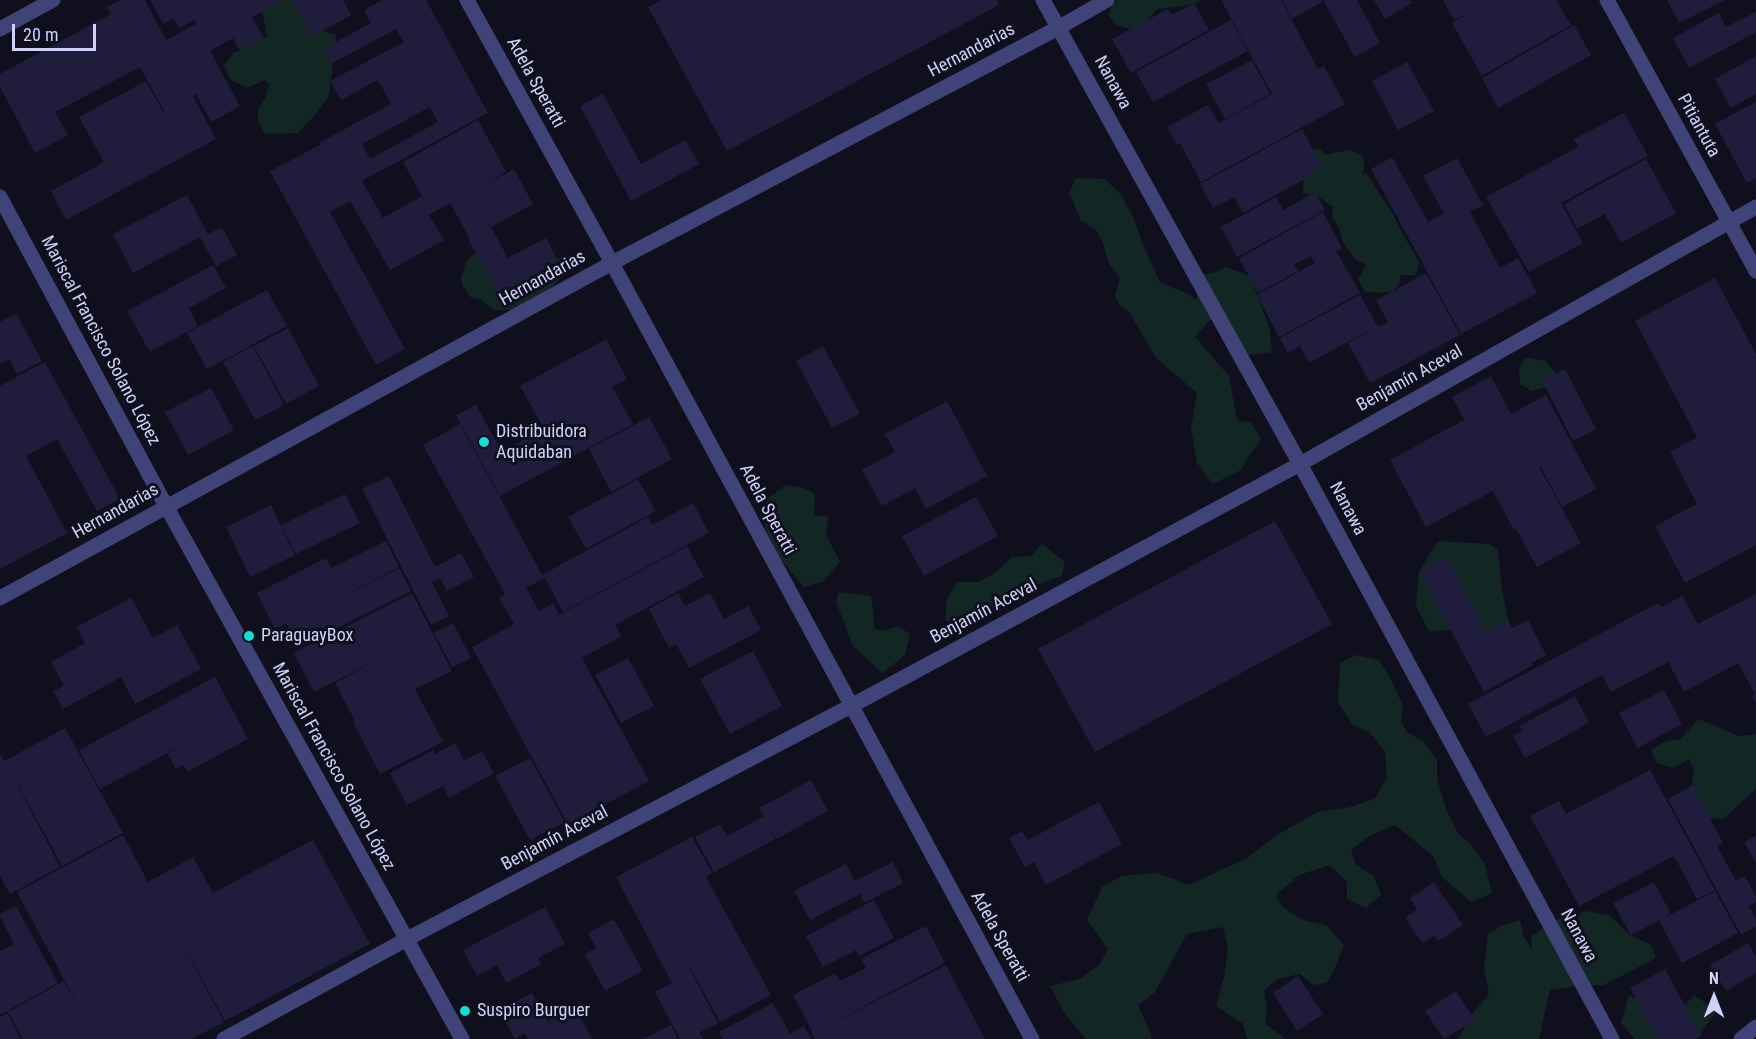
<!DOCTYPE html>
<html>
<head>
<meta charset="utf-8">
<style>
	body { margin:0 }
	#map { position:relative; width:1756px; height:1039px; overflow:hidden; background:#0f0f1e; font-family:"Roboto Condensed",sans-serif }
	canvas { display:block }
	.north { position:absolute; left:1684px; top:967px; width:60px; height:60px; -webkit-text-stroke:4px #0f0f1e; paint-order:stroke; rotate:0deg; font-size:16px; font-weight:700; line-height:24px; text-align:center; color:#d1d1f9 }
	.north::after { content:''; display:block; margin:auto; width:21px; height:27px; background:#d1d1f9; clip-path:polygon(50% 0,100% 100%,50% 72%,0 100%) }
	.scale { position:absolute; left:12px; top:24px; width:84px; height:27px; box-sizing:border-box; border:3px solid #d1d1f9; border-top:0; padding-left:8px; font-size:18px; line-height:21px; white-space:nowrap; color:#d1d1f9; -webkit-text-stroke:4px #0f0f1e; paint-order:stroke }
</style>
</head>
<body>
<div id="map">
<canvas width="1756" height="1039"></canvas>
<div class="north">N</div>
<div class="scale">20 m</div>
</div>
<script>
const ctx = document.querySelector('canvas').getContext('2d');
ctx.lineJoin = 'round';
function fill(path, color) { ctx.fillStyle = color; ctx.fill(path, 'evenodd'); }
const shape = rows => new Path2D(rows.map(r => 'M' + r).join(''));
function strokePath(path, color, width, dash) { ctx.strokeStyle = color; ctx.lineWidth = width; ctx.lineCap = dash ? 'butt' : 'round'; ctx.setLineDash(dash || []); ctx.stroke(path); }
function label(font, color, halo, rows, align = 'center') {
  ctx.font = font + ' "Roboto Condensed",sans-serif'; ctx.lineWidth = 6; ctx.setLineDash([]); ctx.textBaseline = 'middle'; ctx.strokeStyle = halo; ctx.fillStyle = color; for (const [text, x, y, turn = 0] of rows) {
    ctx.save(); ctx.translate(x, y); ctx.rotate((+turn || 0) * Math.PI / 180); ctx.textAlign = isNaN(turn) ? turn : align; if (halo) ctx.strokeText(text, 0, 0); ctx.fillText(text, 0, 0); ctx.restore();
  }
}
const green = shape([
	[260,0,297,0,311,27,336,35,329,96,314,116,298,133,265,134,258,120,258,108,265,99,269,84,265,80,247,88,231,80,224,66,233,53,246,48,256,40,267,37,264,19,259,5],
	[1118,0,1201,0,1201,2,1177,7,1157,9,1149,19,1133,30,1117,25,1108,15,1113,4],
	[1320,149,1326,155,1332,153,1350,150,1363,156,1364,166,1362,175,1366,173,1393,214,1399,227,1419,262,1416,275,1400,275,1400,283,1393,291,1379,293,1365,292,1358,279,1366,265,1355,259,1344,245,1339,228,1332,216,1333,207,1320,198,1303,193,1305,150],
	[1076,178,1104,179,1120,193,1134,219,1143,245,1160,282,1186,293,1196,300,1201,275,1217,272,1226,267,1250,276,1270,329,1272,352,1245,356,1211,319,1195,337,1229,376,1236,415,1239,421,1250,422,1261,439,1249,456,1241,470,1213,484,1197,463,1191,428,1197,393,1156,358,1129,312,1120,306,1115,296,1120,277,1109,264,1102,241,1096,230,1081,221,1069,192],
	[491,251,505,261,553,256,564,261,564,274,550,289,512,310,494,310,482,300,470,297,463,286,461,278,466,262,473,254],
	[1525,357,1545,361,1556,373,1549,386,1532,391,1520,384,1519,369],
	[785,485,804,488,815,494,814,515,828,517,826,535,840,561,824,581,804,587,777,555,766,530,762,517,766,500],
	[1438,541,1490,544,1498,550,1502,590,1510,629,1480,647,1468,629,1429,631,1416,607,1419,571],
	[1042,544,1065,562,1062,576,1010,594,994,611,969,627,945,621,947,599,957,582,979,582,995,573,1012,557,1031,556],
	[839,592,871,596,873,608,874,629,884,631,898,626,910,634,905,655,882,673,853,646,836,602],
	[1356,655,1379,660,1391,679,1403,706,1401,722,1407,732,1423,741,1437,760,1437,779,1447,811,1457,832,1471,845,1485,864,1492,893,1471,902,1442,877,1433,856,1395,825,1373,834,1351,849,1356,865,1374,876,1381,895,1366,908,1347,899,1347,882,1330,865,1299,875,1276,895,1282,906,1302,920,1326,925,1344,945,1334,970,1327,983,1313,985,1300,974,1278,979,1264,990,1267,1009,1265,1024,1286,1039,1247,1039,1243,1024,1216,1006,1224,977,1228,949,1223,927,1187,934,1155,992,1138,1005,1152,1037,1151,1039,1086,1039,1065,1014,1050,986,1080,979,1100,964,1108,949,1087,920,1102,887,1121,876,1157,873,1189,885,1247,858,1277,835,1317,812,1351,807,1375,798,1387,777,1385,752,1370,733,1353,725,1338,703,1340,663],
	[1698,719,1739,736,1756,734,1756,789,1723,819,1697,817,1689,801,1694,772,1689,759,1674,768,1657,763,1651,750,1667,741,1681,739],
	[1586,911,1609,915,1630,935,1651,945,1656,958,1604,985,1580,986,1550,990,1539,1039,1458,1039,1474,1012,1489,994,1484,968,1488,934,1503,925,1520,920,1524,938,1532,948,1531,936,1559,919],
	[1694,995,1717,1011,1701,1033,1689,1039,1635,1039,1621,1023,1629,996,1655,1003,1683,1008]
]);
const building = shape([
	[120,0,145,0,166,40,196,24,194,20,179,28,173,19,163,24,150,0,282,0,252,17,264,38,240,51,233,38,210,51,240,106,211,122,196,94,193,96,216,139,66,220,51,191,104,162,79,117,146,81,163,112,164,111,140,67,55,112,68,135,35,153,0,87,0,74,111,14,107,7],
	[292,0,343,0,351,15,312,37],
	[382,0,426,0,488,113,362,181,383,218,422,196,403,162,478,120,506,172,481,187,514,169,533,204,491,227,508,258,546,238,558,261,498,293,468,239,470,239,450,203,429,215,444,240,390,270,350,201,330,212,405,349,376,365,270,171,320,145,319,143,391,104,378,80,341,100,330,81,404,42,396,29,331,64,323,49,371,23,364,10],
	[430,107,438,122,370,159,362,144],
	[661,0,997,0,999,5,727,151,648,7],
	[1221,0,1281,0,1318,69,1324,66,1345,104,1201,182,1180,143,1177,145,1167,127,1208,105,1219,123,1272,94],
	[1282,0,1321,0,1322,2,1292,19],
	[1323,0,1357,0,1380,43,1355,57],
	[1374,0,1410,0,1412,3,1385,19],
	[1443,0,1556,0,1571,25,1482,76,1452,23,1466,15,1454,20],
	[1667,0,1725,0,1679,23],
	[1194,3,1209,30,1131,73,1112,39,1168,9,1172,15],
	[1756,12,1756,32,1689,68,1673,38,1719,13,1726,27],
	[1231,20,1248,51,1153,102,1136,72],
	[1574,25,1591,55,1498,108,1482,78],
	[1756,56,1756,94,1731,108,1715,79],
	[1252,60,1270,94,1225,119,1206,84],
	[1407,62,1434,111,1398,130,1372,81],
	[603,94,641,164,685,140,699,164,631,201,580,106],
	[1756,102,1756,178,1747,183,1715,124],
	[1624,113,1648,156,1561,203,1583,243,1529,272,1486,197,1578,147,1574,139],
	[1302,129,1322,167,1303,177,1305,179,1243,213,1234,197,1213,208,1200,184],
	[1392,157,1428,222,1444,213,1423,176,1457,158,1483,205,1470,212,1500,268,1518,258,1537,293,1461,334,1371,169],
	[1646,159,1676,213,1621,243,1605,214,1577,229,1564,204],
	[1315,192,1325,210,1237,257,1221,227,1276,197,1283,210],
	[187,195,208,234,222,227,237,255,216,266,200,237,133,273,113,234],
	[1323,212,1342,248,1336,251,1360,293,1279,337,1257,295,1315,263,1311,256,1294,264,1298,271,1258,293,1239,258],
	[213,265,226,288,189,308,198,326,150,352,127,311],
	[1426,273,1460,335,1370,383,1348,343,1375,327,1309,363,1300,346,1288,353,1280,338,1360,295,1378,327,1388,322,1376,300],
	[1715,278,1756,354,1756,545,1685,583,1655,526,1697,504,1670,452,1697,437,1635,321],
	[267,290,287,326,207,369,187,333],
	[16,313,42,361,17,374,9,359,0,364,0,322],
	[288,328,319,386,286,404,254,346],
	[606,339,627,379,612,387,633,424,500,496,456,415,476,405,502,452,538,432,536,428,542,425,520,386],
	[253,346,284,405,255,420,223,362],
	[823,346,860,414,832,428,796,361],
	[45,362,120,499,97,511,57,439,26,456,67,533,0,569,0,386],
	[1565,369,1596,429,1573,441,1542,380],
	[1491,376,1511,414,1546,395,1596,489,1562,507,1540,466,1539,467,1581,543,1537,567,1516,529,1514,530,1493,491,1426,527,1390,460,1464,420,1501,487,1452,397],
	[211,388,234,430,188,455,165,412],
	[947,401,987,476,926,509,915,488,882,506,862,470,895,452,885,434],
	[649,417,672,459,611,492,589,449],
	[460,424,542,575,648,517,652,525,693,503,709,533,563,612,545,578,526,588,539,611,553,603,559,615,687,546,704,577,615,625,622,636,582,658,649,781,568,824,472,647,514,624,499,598,505,594,423,445],
	[389,476,435,567,461,553,474,577,447,591,440,578,432,582,449,616,431,625,362,489],
	[638,479,656,511,586,549,568,517],
	[345,494,360,523,296,554,281,525],
	[976,497,998,536,924,576,902,536],
	[271,505,295,555,250,577,226,527],
	[1275,521,1332,624,1095,752,1038,649],
	[386,541,399,567,307,614,399,568,411,591,299,647,286,623,275,629,257,593,326,558,331,568],
	[1446,556,1486,632,1508,620,1512,628,1528,620,1546,655,1531,663,1533,665,1484,692,1419,571],
	[412,593,452,671,415,689,443,742,380,774,353,722,355,721,335,683,383,657,314,692,294,653],
	[678,593,685,606,710,593,724,619,748,606,761,630,689,668,676,644,669,648,649,609],
	[1756,594,1756,703,1752,696,1755,694,1738,663,1684,692,1668,662,1611,692,1602,675,1486,737,1468,704,1658,603,1661,607,1682,596,1698,624],
	[131,598,153,638,177,625,201,669,135,704,121,677,63,709,53,691,64,686,51,662,85,643,77,627],
	[453,623,471,658,452,667,434,633],
	[753,651,782,706,730,734,700,679],
	[628,658,654,706,621,723,595,675],
	[215,677,248,739,187,772,184,765,176,769,168,754,183,745,100,789,79,750],
	[1664,690,1682,724,1638,748,1619,713],
	[1575,696,1589,723,1525,758,1513,736,1522,731,1519,726],
	[65,728,123,833,62,866,7,764,60,867,10,894,0,876,0,754,4,761],
	[455,743,464,761,482,751,494,773,449,798,443,786,407,805,390,773,433,750,435,754],
	[530,758,565,822,530,840,495,776],
	[1650,770,1715,890,1697,899,1674,856,1579,906,1530,816,1559,801,1566,814],
	[811,780,828,811,776,839,770,828,775,839,714,872,695,837,720,824,727,836,764,816,759,808],
	[1693,785,1723,843,1717,846,1736,881,1745,876,1756,897,1756,902,1749,906,1756,919,1756,927,1741,935,1668,799],
	[1099,802,1122,844,1046,885,1034,862,1025,867,1009,838,1022,831,1028,840],
	[123,835,148,882,193,857,213,893,313,840,370,944,225,1021,168,917,224,1022,192,1039,23,1039,8,1012,64,981,86,1020,17,892],
	[1756,836,1756,863,1744,842],
	[692,837,712,873,706,877,771,995,720,1022,681,951,718,1023,699,1033,703,1039,680,1039,655,992,672,983,616,877],
	[893,862,903,883,864,903,860,894,810,920,794,891,846,864,855,881],
	[1434,882,1463,925,1438,941,1434,936,1422,943,1405,917,1417,910,1410,898],
	[1654,882,1671,914,1631,935,1613,903],
	[1715,891,1738,933,1682,963,1659,921],
	[874,900,894,938,859,956,856,950,823,967,806,936],
	[16,906,58,983,0,1015,0,951,14,944,0,917,0,914],
	[545,907,565,944,538,958,541,964,506,983,497,965,477,976,463,950],
	[614,919,643,971,605,991,585,954,596,948,588,933],
	[926,926,945,963,818,1031,946,965,985,1039,815,1039,812,1033,813,1033,793,995,835,973,840,981,866,968,861,959],
	[1748,943,1756,956,1756,973,1726,991,1710,965],
	[1665,969,1701,1036,1696,1039,1657,1039,1630,988],
	[1298,976,1323,1014,1297,1031,1273,993],
	[1456,991,1475,1020,1444,1039,1425,1011],
	[532,993,548,1021,574,1006,592,1039,528,1039,525,1033,515,1039,499,1011],
	[773,1003,790,1034,804,1026,811,1039,723,1039,719,1032],
	[7,1013,21,1039,0,1039,0,1017],
	[671,1025,678,1039,643,1039]
]);
const minor = shape([
	[467,0,612,263,1032,1039],
	[1043,0,1300,464,1612,1039],
	[1607,0,1756,271],
	[0,29,53,0],
	[0,197,166,506,462,1039],
	[0,598,612,263,1058,28,1107,0],
	[224,1039,407,939,851,706,1300,464,1756,207],
	[1741,1039,1756,1027]
]);
const markers = [
	[484,442,6,"#1bdbd9"],
	[249,636,6,"#1bdbd9"],
	[465,1011,6,"#1bdbd9"]
];
const streetNames = [
	["Hernandarias",972,51,-28],
	["Adela Speratti",535,83,61],
	["Nanawa",1112,83,61],
	["Pitiantuta",1698,126,61],
	["Hernandarias",543,279,-29],
	["Mariscal Francisco Solano López",100,341,62],
	["Benjamín Aceval",1410,379,-29],
	["Nanawa",1347,509,62],
	["Adela Speratti",767,510,62],
	["Hernandarias",116,512,-29],
	["Benjamín Aceval",984,612,-28],
	["Mariscal Francisco Solano López",333,767,61],
	["Benjamín Aceval",555,839,-28],
	["Nanawa",1578,936,62],
	["Adela Speratti",999,937,61]
];
const poiNames = [
	["Distribuidora",496,432],
	["Aquidaban",496,453],
	["ParaguayBox",261,636],
	["Suspiro Burguer",477,1011]
];
fill(green, '#122724');
fill(building, '#201d3c');
strokePath(minor, '#3f4377', 15);
for (const [x, y, r, color] of markers) { const dot = new Path2D(); dot.arc(x, y, r, 0, 2 * Math.PI); ctx.fillStyle = color; ctx.fill(dot); strokePath(dot, '#0f0f1e', 2); }
label('18px', '#d1d1f9', '#0f0f1e', streetNames);
label('18px', '#d1d1f9', '#0f0f1e', poiNames, 'left');
</script>
</body>
</html>
